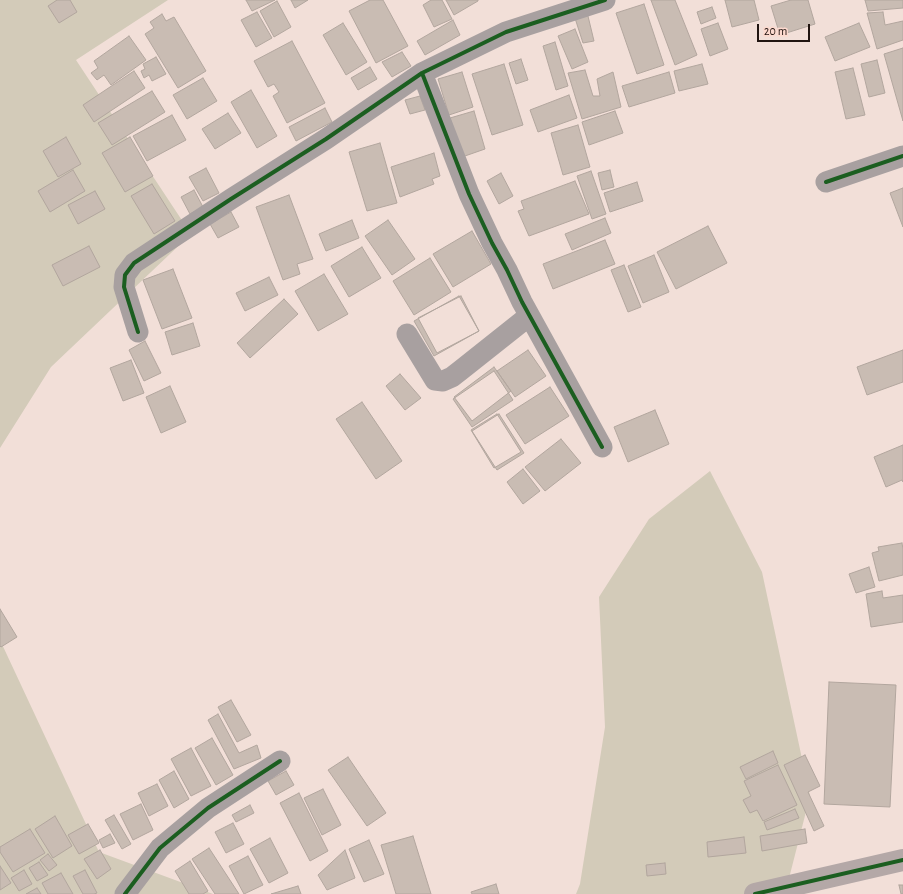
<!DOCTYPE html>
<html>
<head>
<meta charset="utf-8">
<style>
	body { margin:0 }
	#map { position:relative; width:903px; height:894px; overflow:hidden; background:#f2dfd8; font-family:"Alegreya Sans",sans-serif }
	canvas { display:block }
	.scale { position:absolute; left:757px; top:24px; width:53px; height:18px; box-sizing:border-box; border:2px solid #201410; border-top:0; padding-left:5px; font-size:12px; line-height:14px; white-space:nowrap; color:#201410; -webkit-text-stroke:3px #fdd9ce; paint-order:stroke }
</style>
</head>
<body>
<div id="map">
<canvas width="903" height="894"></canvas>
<div class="scale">20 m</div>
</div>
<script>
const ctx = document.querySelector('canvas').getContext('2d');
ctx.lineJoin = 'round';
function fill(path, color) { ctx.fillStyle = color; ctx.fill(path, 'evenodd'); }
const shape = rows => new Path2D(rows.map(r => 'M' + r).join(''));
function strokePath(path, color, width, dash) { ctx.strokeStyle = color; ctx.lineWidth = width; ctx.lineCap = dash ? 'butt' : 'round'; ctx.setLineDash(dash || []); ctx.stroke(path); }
const green = shape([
	[0,0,168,0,76,60,191,234,51,367,0,448],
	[710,471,762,572,810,796,785,894,576,894,580,884,605,727,599,597,649,519],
	[0,640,99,852,213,894,0,894]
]);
const building = shape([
	[57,0,70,0,77,12,59,23,48,6,57,0],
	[246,0,275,0,252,11,246,0],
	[291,0,308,0,295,8,291,0],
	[370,0,383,0,408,46,376,63,349,11,370,0],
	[431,0,442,0,452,19,434,27,423,5,431,0],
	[446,0,478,0,478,1,454,15,446,0],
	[651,0,675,0,697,55,675,65,651,0],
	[725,0,754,0,759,20,732,27,725,0],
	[791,0,808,0,815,24,780,35,771,6,791,0],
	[865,0,903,0,903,8,868,11,865,0],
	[277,1,291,27,274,37,260,11,277,1],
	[644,4,664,65,637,74,616,13,644,4],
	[712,7,716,18,701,24,697,12,712,7],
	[257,12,272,38,256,47,241,20,257,12],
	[587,12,594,41,583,43,574,15,587,12],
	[883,12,885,25,903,21,903,40,877,49,867,13,883,12],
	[162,14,166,21,174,17,206,71,178,88,145,34,154,28,150,22,162,14],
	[453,20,460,35,425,55,417,41,453,20],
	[343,23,367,62,346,75,323,35,343,23],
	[718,23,728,49,710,56,701,29,718,23],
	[859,23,870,47,835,61,825,37,859,23],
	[575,29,588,62,572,69,558,36,575,29],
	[129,36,146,60,111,85,104,75,97,80,91,73,98,68,94,61,129,36],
	[292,41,325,103,287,123,273,96,279,92,274,84,268,87,254,61,292,41],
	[555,42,568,86,556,90,543,46,555,42],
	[903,48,903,121,884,54,903,48],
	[402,52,411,66,392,77,382,62,402,52],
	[156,57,166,74,152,81,149,75,144,78,141,71,145,69,143,64,156,57],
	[521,59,528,80,516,84,509,63,521,59],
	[877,60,885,93,869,97,861,64,877,60],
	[504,64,523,125,492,135,472,74,504,64],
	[702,64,708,84,679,91,674,71,702,64],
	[370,67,377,79,358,90,351,78,370,67],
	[853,68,865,115,846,119,835,72,853,68],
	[585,70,593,96,600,96,597,79,613,72,621,107,582,119,568,73,585,70],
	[134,71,145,88,94,122,83,105,134,71],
	[462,72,473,107,449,115,438,79,462,72],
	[669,72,675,93,629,107,622,86,669,72],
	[203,78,217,101,187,119,173,95,203,78],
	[251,90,277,136,257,148,231,102,251,90],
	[152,91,165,112,112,145,98,123,152,91],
	[569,95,577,118,538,132,530,110,569,95],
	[420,96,425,110,410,114,405,100,420,96],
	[325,108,332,122,296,141,289,127,325,108],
	[474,111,485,149,462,157,450,118,474,111],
	[615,111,623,133,589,145,582,122,615,111],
	[228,113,241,133,215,149,202,129,228,113],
	[172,115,186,140,147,161,133,136,172,115],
	[578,125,590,167,563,175,551,133,578,125],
	[66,137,81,164,58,177,43,151,66,137],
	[130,137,153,176,125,192,102,153,130,137],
	[380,143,397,203,367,211,349,152,380,143],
	[434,153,440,176,432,179,434,184,400,197,391,167,434,153],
	[206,168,219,193,203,201,189,177,206,168],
	[73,170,85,191,50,212,38,191,73,170],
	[610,170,614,187,602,190,598,173,610,170],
	[591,171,606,214,592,219,577,176,591,171],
	[501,173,513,196,499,204,487,181,501,173],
	[575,181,589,214,529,236,518,211,524,209,521,201,575,181],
	[637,182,643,201,610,212,604,193,637,182],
	[152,184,175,221,154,234,131,196,152,184],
	[903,188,903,227,890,193,903,188],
	[194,190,203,207,190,214,181,197,194,190],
	[95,191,105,209,78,224,68,205,95,191],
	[289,195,313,259,297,264,300,274,283,280,256,207,289,195],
	[231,212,239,227,218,238,210,224,231,212],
	[605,218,611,233,572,250,565,234,605,218],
	[352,220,359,238,326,251,319,234,352,220],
	[388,220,415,259,392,275,365,236,388,220],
	[708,226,727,263,676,289,657,252,708,226],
	[472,231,491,264,453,287,433,254,472,231],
	[605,240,615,264,553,289,543,264,605,240],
	[89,246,100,267,63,286,52,265,89,246],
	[362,247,381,278,349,297,331,266,362,247],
	[654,255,669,292,643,303,628,266,654,255],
	[430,258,451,292,414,315,393,281,430,258],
	[624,265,641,307,628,312,611,270,624,265],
	[173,269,192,318,162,329,143,280,173,269],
	[324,274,348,314,318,331,295,291,324,274],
	[269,277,278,295,245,311,236,293,269,277],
	[459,296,479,331,434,356,414,321,459,296],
	[461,296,479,331,437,353,418,318,461,296],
	[284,299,298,314,250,358,237,343,284,299],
	[193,323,200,346,172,355,165,332,193,323],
	[145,341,161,373,144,381,129,350,145,341],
	[528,350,546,376,515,397,497,371,528,350],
	[903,350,903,382,867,395,857,367,903,350],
	[131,360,144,393,123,401,110,368,131,360],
	[494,367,511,391,472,421,454,397,494,367],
	[494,371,513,400,472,427,453,399,494,371],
	[400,374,421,398,405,410,386,386,400,374],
	[170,386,186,422,161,433,146,397,170,386],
	[550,387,569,416,525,444,506,415,550,387],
	[362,402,402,461,376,479,336,419,362,402],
	[655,410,669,444,628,462,614,427,655,410],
	[497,414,521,452,494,468,471,430,497,414],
	[499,414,524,453,497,470,472,431,499,414],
	[561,439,581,463,545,491,525,467,561,439],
	[903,445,903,482,902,480,886,487,874,457,903,445],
	[523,469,540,491,523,504,507,482,523,469],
	[902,543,903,549,903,575,879,581,872,553,879,551,878,547,902,543],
	[869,567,875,587,856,593,849,574,869,567],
	[882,591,883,598,903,595,903,622,871,627,866,594,882,591],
	[0,609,17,637,1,647,0,646,0,609],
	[829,682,896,685,890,807,824,804,829,682],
	[231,700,251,735,237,742,218,707,231,700],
	[218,714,239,753,257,745,261,758,234,769,208,720,218,714],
	[212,738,233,775,216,785,195,748,212,738],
	[191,748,211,786,191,796,171,759,191,748],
	[773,751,778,763,746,779,740,767,773,751],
	[805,755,820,786,808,792,824,826,814,831,784,765,805,755],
	[348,757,386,813,367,826,328,770,348,757],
	[778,765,797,805,763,821,757,810,750,813,743,800,751,796,744,781,778,765],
	[174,771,189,799,174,808,159,780,174,771],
	[286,771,294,785,276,795,268,781,286,771],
	[157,784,168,806,149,816,138,793,157,784],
	[323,789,341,825,322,835,304,798,323,789],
	[299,793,328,851,310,861,280,803,299,793],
	[141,804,153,830,133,840,120,814,141,804],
	[250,805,254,813,236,822,232,815,250,805],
	[795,809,799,818,767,830,764,822,795,809],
	[114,815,131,844,122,849,105,820,114,815],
	[55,816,72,846,53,858,35,829,55,816],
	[233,823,244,844,226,853,215,832,233,823],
	[88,824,99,843,79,854,68,835,88,824],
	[30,829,45,853,13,872,0,852,0,847,30,829],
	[805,829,807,843,762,851,760,836,805,829],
	[110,834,115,843,103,848,99,840,110,834],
	[413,836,431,894,396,894,381,845,413,836],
	[744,837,746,853,708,857,707,842,744,837],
	[270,838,288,873,269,883,250,849,270,838],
	[369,840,384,874,364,882,349,849,369,840],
	[209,848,239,894,215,894,192,859,209,848],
	[100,850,111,869,97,879,84,859,100,850],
	[345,850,355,878,327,890,318,875,345,850],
	[48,854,57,865,49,871,40,860,48,854],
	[248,856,263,885,244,894,229,866,248,856],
	[190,861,208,891,203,894,189,894,175,871,190,861],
	[39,862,48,875,37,881,29,868,39,862],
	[665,863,666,874,647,876,646,865,665,863],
	[0,866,11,883,0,890,0,866],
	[24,870,32,884,19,891,11,878,24,870],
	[85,870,97,893,94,894,83,894,73,876,85,870],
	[61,873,73,894,48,894,42,883,61,873],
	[496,884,499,894,472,894,471,892,496,884],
	[899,885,903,885,903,894,901,894,899,885],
	[298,886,301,894,271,894,298,886],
	[37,888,41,894,26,894,37,888]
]);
const street = shape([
	[422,73,469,194,492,243,507,270,522,302,602,447],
	[826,182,903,156],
	[138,332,124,287,125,275,134,263,231,199,326,139,422,73,506,32,605,0],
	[407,334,435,380,443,381,452,377,461,370,529,316],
	[125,894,160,848,208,808,280,761]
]);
const secondary = shape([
	[755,894,903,860]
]);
const cycleway = shape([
	[422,73,469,194,492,243,507,270,522,302,602,447],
	[826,182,903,156],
	[138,332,124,287,125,275,134,263,231,199,326,139,422,73,506,32,605,0],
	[125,894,160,848,208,808,280,761],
	[755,894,903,860]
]);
fill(green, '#d3cbb9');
fill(building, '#c9bcb3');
strokePath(building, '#b2a69e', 1);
strokePath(street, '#a8a0a0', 21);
strokePath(secondary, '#b4a8a7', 22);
strokePath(cycleway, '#1b5e20', 4);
</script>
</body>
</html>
